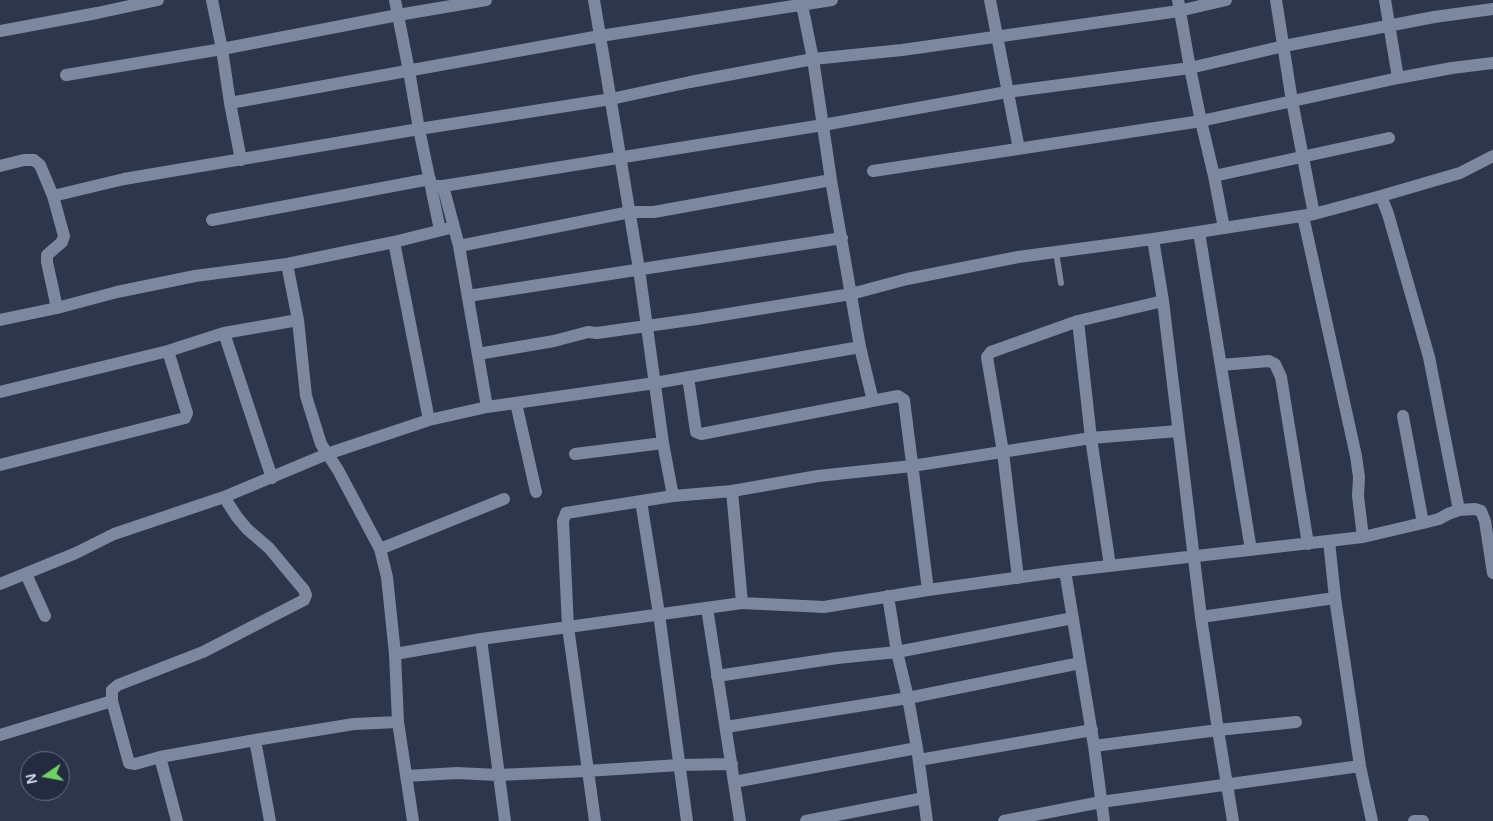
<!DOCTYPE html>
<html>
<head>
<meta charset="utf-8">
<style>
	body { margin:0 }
	#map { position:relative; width:1493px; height:821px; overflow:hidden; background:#2d364b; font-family:Helvetica,sans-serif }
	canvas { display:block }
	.north { position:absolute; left:20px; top:751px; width:50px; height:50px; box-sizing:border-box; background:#232b40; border:1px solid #6b7284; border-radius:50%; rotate:258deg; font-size:14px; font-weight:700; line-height:20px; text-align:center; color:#d6dcea }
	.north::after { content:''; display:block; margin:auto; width:18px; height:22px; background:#6ed360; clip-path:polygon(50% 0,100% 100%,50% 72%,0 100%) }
</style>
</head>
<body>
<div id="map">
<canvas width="1493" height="821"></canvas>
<div class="north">N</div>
</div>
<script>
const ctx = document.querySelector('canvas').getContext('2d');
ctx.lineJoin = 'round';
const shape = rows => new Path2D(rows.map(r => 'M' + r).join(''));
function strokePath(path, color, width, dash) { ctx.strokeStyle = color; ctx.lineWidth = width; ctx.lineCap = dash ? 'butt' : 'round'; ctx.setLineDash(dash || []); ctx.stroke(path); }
const lane = shape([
	[1056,252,1061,283]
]);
const street = shape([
	[212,0,222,49,230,103,241,160],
	[395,0,409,71,419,129,440,230],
	[594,0,639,269,663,443,673,496],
	[801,0,813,59,831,180,860,347,873,401],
	[990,0,1019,149],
	[1178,0,1190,68,1201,121,1214,176,1224,228],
	[1276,0,1292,101,1314,214],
	[1385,0,1398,78],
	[0,31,97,13,158,0],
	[66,75,222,49,398,15,486,0],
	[230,103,600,36,832,0],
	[0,166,24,160,34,160,40,165,53,196,64,236,62,242,47,255,47,262,57,308],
	[873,171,1201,121,1398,78,1452,68,1493,63],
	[1214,176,1389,138],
	[431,186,443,186,823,125,1007,92,1190,68,1284,46,1434,17,1493,9],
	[443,186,459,246,487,407],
	[53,196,124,179,419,129,611,99,690,82,813,59,902,50,1179,11,1226,0],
	[1381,196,1460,173,1493,156],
	[1303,216,1356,456,1359,477,1358,496,1363,537],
	[212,220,430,179],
	[1199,232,1251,550],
	[1153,239,1163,301,1201,617,1218,730,1233,821],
	[394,242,429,420],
	[459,246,630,212,654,212,831,180],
	[287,264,298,320,306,396,321,444,338,470,380,549,387,577,395,654,398,722,413,821],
	[468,296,842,238],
	[0,320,57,308,117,292,195,276,287,264,394,242,454,227],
	[224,333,272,478],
	[478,354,554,341,588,332,597,333,697,319,851,294,907,279,1018,257,1153,239,1314,214,1381,196,1388,214,1429,357,1459,510],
	[1221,365,1269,361,1275,364,1281,377,1308,544],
	[688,377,696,432,701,434,898,396,904,400,928,590],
	[0,392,168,351,224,333,298,320],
	[516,403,536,492],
	[1403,416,1423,523],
	[575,454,663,443],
	[0,465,185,418,187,413,168,351],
	[732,491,742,603],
	[224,497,237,517,247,529,269,548,304,590,306,595,304,600,203,652,118,685,112,690,112,701,129,763,135,764,160,757,255,740,354,724,398,722],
	[641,501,659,614,687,821],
	[1329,541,1335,598,1360,766,1372,821],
	[380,549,504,499],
	[1110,566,1091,438,1078,321,1163,301],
	[1065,571,1094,746,1104,821],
	[26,574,45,616],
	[1018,578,1003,452,987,357,991,352,1078,321],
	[0,584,76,553,114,534,224,497,327,454,429,420,487,407,655,383,860,347],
	[888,596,897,652,908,698,917,748,927,821],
	[707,608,740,821],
	[1201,617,1335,598],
	[481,639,505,821],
	[395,654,481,639,742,603,824,607,928,590,1065,571,1363,537,1423,523,1439,519,1448,514,1459,510,1475,509,1481,511,1485,521,1493,573],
	[717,676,837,658,897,652,1073,618],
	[726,727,908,698,1080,663],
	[0,735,112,701],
	[255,740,270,821],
	[1094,746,1218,730,1296,722],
	[160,757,177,821],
	[919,760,1092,730],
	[406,776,457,773,498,775,587,771,679,765,732,764],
	[734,782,917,748],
	[595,821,568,627,563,521,566,513,673,496,732,491,818,476,912,466,1091,438,1178,431],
	[806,821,924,798],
	[1004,821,1101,802,1360,766],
	[1414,821,1423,821]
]);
strokePath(lane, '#7c87a0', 6);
strokePath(street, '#7c87a0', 12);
</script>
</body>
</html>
